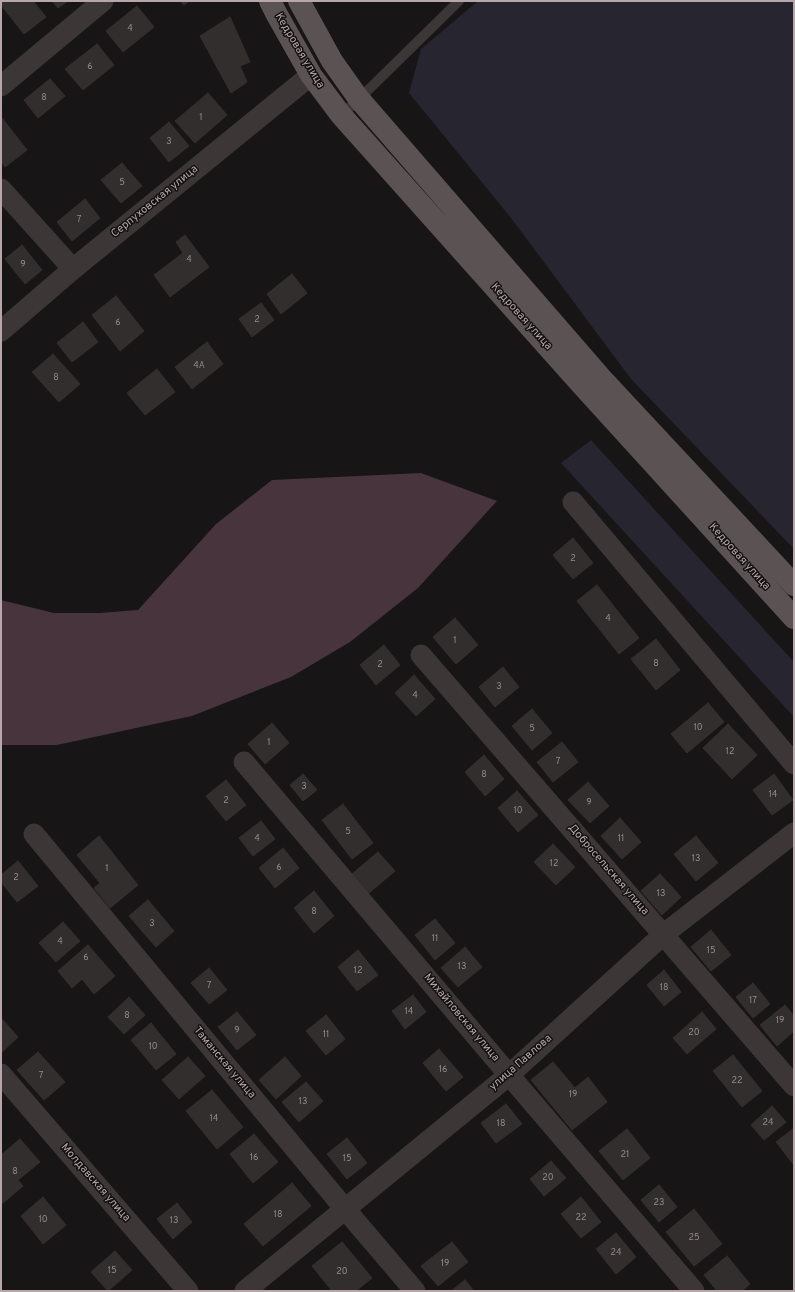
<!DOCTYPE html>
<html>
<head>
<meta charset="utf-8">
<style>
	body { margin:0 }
	#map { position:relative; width:795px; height:1292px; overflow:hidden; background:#171515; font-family:Overpass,sans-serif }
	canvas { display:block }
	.frame { position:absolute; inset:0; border:2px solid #b7a7ab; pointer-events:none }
</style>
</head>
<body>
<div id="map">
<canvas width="795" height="1292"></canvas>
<div class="frame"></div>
</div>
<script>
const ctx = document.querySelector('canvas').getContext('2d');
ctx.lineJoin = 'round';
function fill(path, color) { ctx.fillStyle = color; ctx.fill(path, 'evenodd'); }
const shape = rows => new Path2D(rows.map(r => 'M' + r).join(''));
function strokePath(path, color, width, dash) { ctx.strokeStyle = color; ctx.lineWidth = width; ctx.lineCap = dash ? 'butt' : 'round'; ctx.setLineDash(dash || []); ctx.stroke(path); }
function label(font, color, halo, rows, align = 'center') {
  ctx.font = font + ' Overpass,sans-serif'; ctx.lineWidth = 3; ctx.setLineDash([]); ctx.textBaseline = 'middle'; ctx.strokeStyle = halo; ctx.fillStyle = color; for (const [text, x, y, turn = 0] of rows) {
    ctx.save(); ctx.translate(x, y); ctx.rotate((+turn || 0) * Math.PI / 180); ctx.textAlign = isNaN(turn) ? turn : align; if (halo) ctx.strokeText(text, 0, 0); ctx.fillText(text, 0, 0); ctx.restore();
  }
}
const green = shape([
	[478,1,794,1,794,549,631,379,511,218,409,93,421,49],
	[591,440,794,662,794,717,561,463]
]);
const water = shape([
	[421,473,497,501,418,588,350,642,291,677,192,716,57,745,1,745,1,600,54,613,99,613,138,610,216,524,272,480]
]);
const building = shape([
	[1,1,33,1,46,17,24,34,1,5,1,1],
	[52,1,68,1,58,8,52,1],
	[180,1,189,1,184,5,180,1],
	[137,6,154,27,123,52,106,31,137,6],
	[230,17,250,62,240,66,247,82,231,93,200,36,230,17],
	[97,44,114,65,83,90,65,69,97,44],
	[50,79,65,96,38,118,24,100,50,79],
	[208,93,227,115,195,143,175,121,208,93],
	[1,118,2,118,27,150,5,167,1,161,1,118],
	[169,122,189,146,169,162,150,138,169,122],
	[122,163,142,186,121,203,101,180,122,163],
	[85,199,100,218,72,241,57,222,85,199],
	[185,235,209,267,170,297,154,275,183,253,176,242,185,235],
	[22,245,42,270,25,284,5,259,22,245],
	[292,274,307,293,281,314,267,294,292,274],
	[116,296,144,331,120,351,92,315,116,296],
	[261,303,274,320,252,337,239,319,261,303],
	[83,322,98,342,72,362,57,343,83,322],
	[207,342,223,364,192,389,175,367,207,342],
	[53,354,80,384,59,402,32,372,53,354],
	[157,369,175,392,145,415,127,393,157,369],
	[573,538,593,563,573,579,553,555,573,538],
	[597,585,639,638,619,654,577,601,597,585],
	[455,618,478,645,456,664,433,637,455,618],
	[656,639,680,670,656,690,631,659,656,639],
	[384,645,400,665,376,685,360,665,384,645],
	[503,667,519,687,495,707,479,687,503,667],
	[414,675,435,699,416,716,395,693,414,675],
	[708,703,724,722,687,753,671,734,708,703],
	[532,709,552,733,532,750,512,726,532,709],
	[272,723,289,743,265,764,248,744,272,723],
	[728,724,757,755,732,779,703,748,728,724],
	[562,742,578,762,553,782,537,762,562,742],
	[484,755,504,779,485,796,465,772,484,755],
	[303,774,317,790,303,801,290,785,303,774],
	[774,774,793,800,772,815,753,790,774,774],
	[226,780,246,805,226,821,206,796,226,780],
	[588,782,609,806,590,823,568,800,588,782],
	[517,791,538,815,518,832,498,808,517,791],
	[343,804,373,843,352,859,322,820,343,804],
	[620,818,641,842,622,859,601,836,620,818],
	[261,821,275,839,253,856,239,838,261,821],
	[99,836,138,885,110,908,94,888,100,883,77,855,99,836],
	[696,836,718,863,696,881,674,854,696,836],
	[553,844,575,867,556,885,534,862,553,844],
	[283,848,299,868,275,888,259,868,283,848],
	[378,852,395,871,369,893,352,874,378,852],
	[18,861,38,886,17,902,1,882,1,875,18,861],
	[660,874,681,897,662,915,641,891,660,874],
	[314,891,334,916,314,933,294,908,314,891],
	[148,900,174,931,156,947,129,916,148,900],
	[435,919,455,943,435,960,415,935,435,919],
	[63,922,80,941,56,962,39,943,63,922],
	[711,930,731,955,711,971,691,947,711,930],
	[88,945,115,976,94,994,82,979,72,988,58,971,88,945],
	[465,947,482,967,458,987,441,968,465,947],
	[358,950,378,975,357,991,338,967,358,950],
	[209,968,227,990,209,1004,191,983,209,968],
	[664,970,681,992,664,1006,647,985,664,970],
	[753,983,770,1004,753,1018,736,997,753,983],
	[413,995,426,1012,405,1029,392,1011,413,995],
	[129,997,145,1015,124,1034,108,1017,129,997],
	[785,1005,794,1016,794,1031,777,1046,760,1025,785,1005],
	[237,1012,256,1035,237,1050,218,1027,237,1012],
	[702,1012,716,1029,687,1054,673,1038,702,1012],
	[326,1015,345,1039,326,1055,306,1031,326,1015],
	[2,1019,18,1037,1,1053,1,1021,2,1019],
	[151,1023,176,1054,156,1070,131,1040,151,1023],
	[439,1049,463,1077,446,1091,423,1063,439,1049],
	[38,1052,65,1082,44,1100,17,1070,38,1052],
	[733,1055,762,1091,742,1107,713,1071,733,1055],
	[188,1057,205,1076,179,1099,162,1080,188,1057],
	[285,1057,301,1076,276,1099,259,1080,285,1057],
	[553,1062,575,1088,588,1077,607,1102,572,1130,531,1080,553,1062],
	[306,1082,323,1101,299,1122,282,1102,306,1082],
	[212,1090,243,1127,217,1149,186,1111,212,1090],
	[506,1104,522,1124,496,1143,481,1123,506,1104],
	[772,1106,786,1122,764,1140,751,1125,772,1106],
	[794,1128,794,1165,776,1142,794,1128],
	[627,1129,650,1158,623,1180,599,1151,627,1129],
	[254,1134,278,1162,253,1183,230,1154,254,1134],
	[347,1138,367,1163,347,1179,327,1154,347,1138],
	[20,1139,40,1162,18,1180,23,1186,3,1203,1,1200,1,1163,3,1162,1,1160,1,1155,20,1139],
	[551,1161,566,1178,544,1196,530,1179,551,1161],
	[292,1183,311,1206,263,1246,244,1224,292,1183],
	[659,1185,677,1207,659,1222,641,1200,659,1185],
	[43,1197,66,1225,43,1244,21,1216,43,1197],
	[581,1197,601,1222,581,1238,561,1214,581,1197],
	[177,1203,192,1222,173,1239,157,1219,177,1203],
	[694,1209,722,1244,694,1266,666,1232,694,1209],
	[616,1233,636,1257,616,1274,596,1249,616,1233],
	[342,1242,372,1278,356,1291,332,1291,312,1266,342,1242],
	[452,1242,468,1262,438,1286,421,1266,452,1242],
	[115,1251,132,1270,108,1291,91,1272,115,1251],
	[727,1256,750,1284,742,1291,717,1291,704,1275,727,1256],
	[465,1280,474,1291,451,1291,465,1280]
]);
const service = shape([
	[341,115,359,99,459,1]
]);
const minor = shape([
	[1,86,103,1],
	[1,189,73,269],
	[1,331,73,269,311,75],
	[573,502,794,764],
	[421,655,794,1086],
	[244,762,509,1075,694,1291],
	[34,834,345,1209,415,1291],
	[1,1074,188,1291],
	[245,1291,509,1075,664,934,794,833]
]);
const primary = shape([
	[270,1,276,13,311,75,341,115,581,384,794,618],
	[299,1,332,61,359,99,601,378,794,585]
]);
const numberNames = [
	["4",130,29],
	["6",90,67],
	["8",44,98],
	["1",201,118],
	["3",169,142],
	["5",122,183],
	["7",79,220],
	["4",189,260],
	["9",23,265],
	["2",257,320],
	["6",118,323],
	["4А",199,366],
	["8",56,378],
	["2",573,559],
	["4",608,619],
	["1",455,641],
	["8",656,664],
	["2",380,665],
	["3",499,687],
	["4",415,696],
	["10",698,728],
	["5",532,729],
	["1",269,743],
	["12",730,752],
	["7",558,762],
	["8",484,775],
	["3",304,787],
	["14",773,795],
	["2",226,801],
	["9",589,803],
	["10",518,811],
	["5",348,832],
	["4",257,839],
	["11",621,839],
	["13",696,859],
	["12",554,864],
	["6",279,868],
	["1",107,869],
	["2",16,878],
	["13",661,894],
	["8",314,912],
	["3",152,924],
	["11",435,939],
	["4",60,942],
	["15",711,951],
	["6",86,958],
	["13",462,967],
	["12",358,971],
	["7",209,986],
	["18",664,988],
	["17",753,1001],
	["14",409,1012],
	["8",127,1016],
	["19",780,1021],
	["9",237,1031],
	["20",694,1033],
	["11",326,1035],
	["10",153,1047],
	["16",443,1070],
	["7",41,1076],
	["22",737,1081],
	["19",573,1095],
	["13",303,1102],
	["14",214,1119],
	["24",768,1123],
	["18",501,1124],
	["21",625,1155],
	["16",254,1158],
	["15",347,1159],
	["8",15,1172],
	["20",548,1178],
	["23",659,1203],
	["18",278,1215],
	["22",581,1218],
	["10",43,1220],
	["13",174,1221],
	["25",694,1238],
	["24",616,1253],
	["19",445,1264],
	["15",112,1271],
	["20",342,1272]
];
const streetNames = [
	["Кедровая улица",299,51,59],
	["Серпуховская улица",155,202,-39],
	["Кедровая улица",521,317,48],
	["Кедровая улица",739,557,48],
	["Добросельская улица",608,870,49],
	["Михайловская улица",461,1018,50],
	["Таманская улица",224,1063,50],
	["улица Павлова",521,1063,-41],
	["Молдавская улица",95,1183,49]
];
fill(green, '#27252f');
fill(water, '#47343c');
fill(building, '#312e2d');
strokePath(building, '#33302f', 1);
strokePath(service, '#3c3637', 10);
strokePath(minor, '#3c3637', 21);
strokePath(primary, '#5b5253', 22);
label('9px', '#96898c', null, numberNames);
label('11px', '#b7a7ab', '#121010', streetNames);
</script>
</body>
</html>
